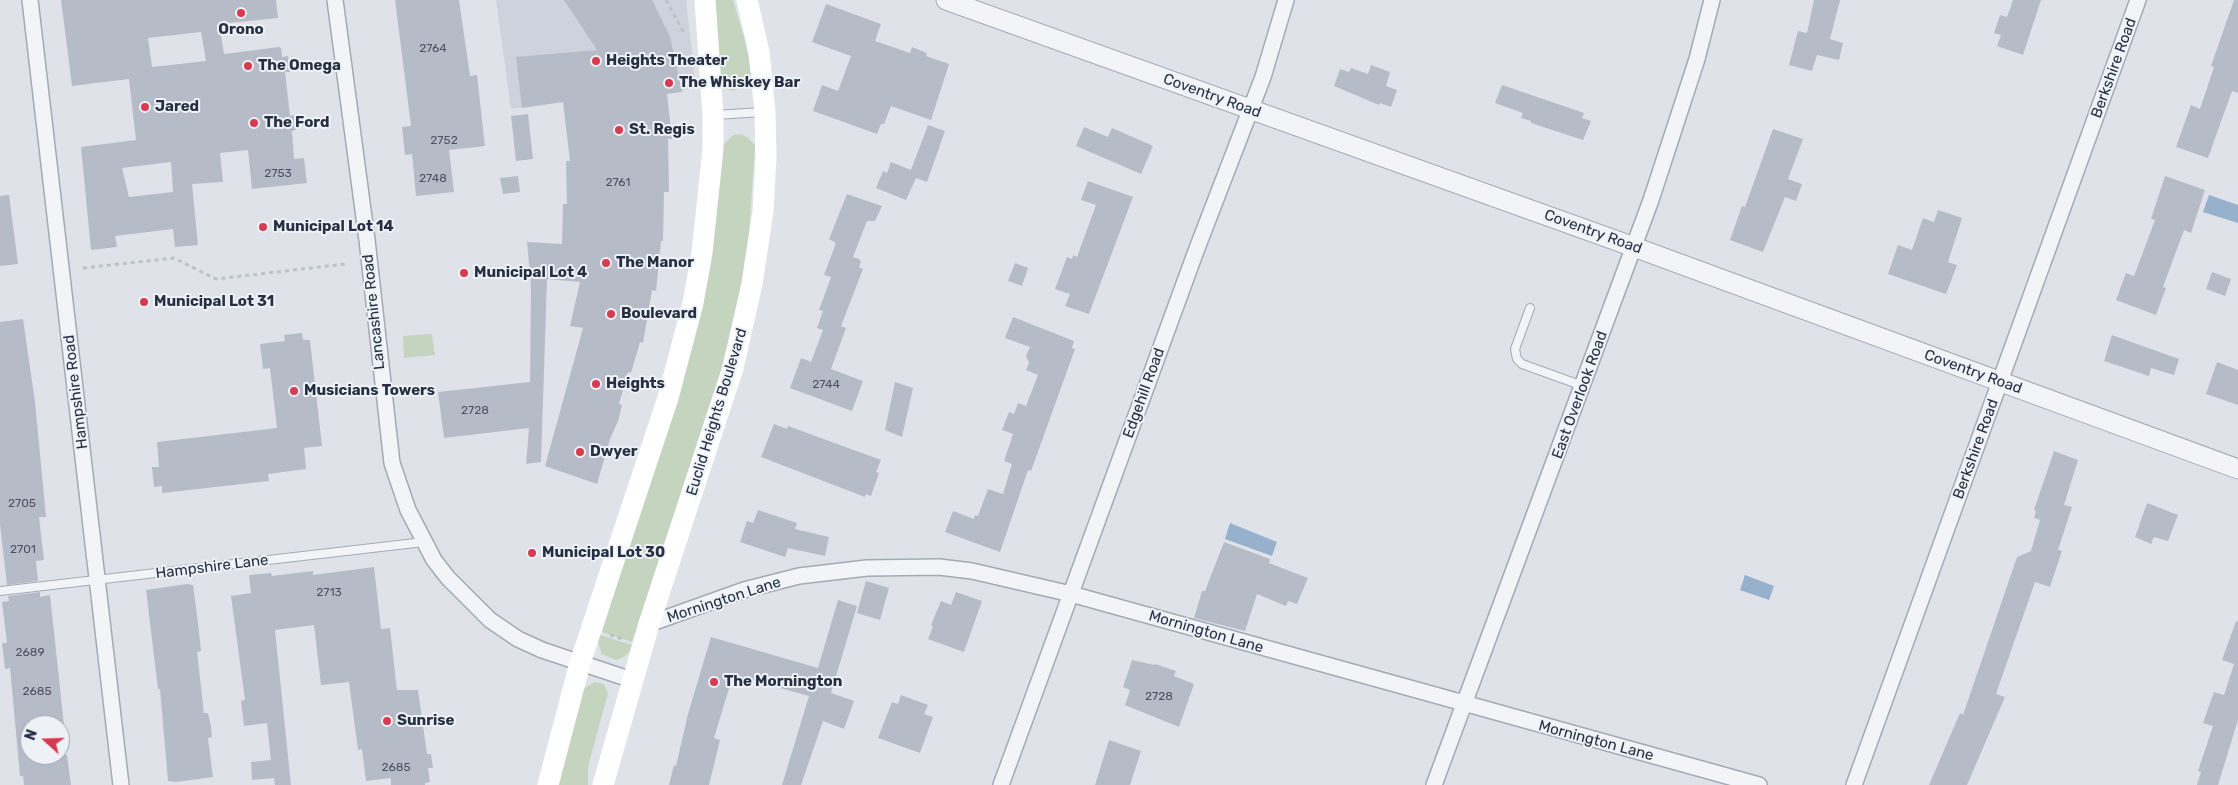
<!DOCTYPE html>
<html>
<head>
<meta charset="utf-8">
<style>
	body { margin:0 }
	#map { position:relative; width:2238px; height:785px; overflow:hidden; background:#dfe3e9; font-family:Rubik,sans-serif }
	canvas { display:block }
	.north { position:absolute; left:20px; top:715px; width:50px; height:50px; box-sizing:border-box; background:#eef2f7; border:1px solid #9ea4af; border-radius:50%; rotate:290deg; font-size:14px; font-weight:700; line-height:20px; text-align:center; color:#263042 }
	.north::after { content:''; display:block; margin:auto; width:18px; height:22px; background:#d83a50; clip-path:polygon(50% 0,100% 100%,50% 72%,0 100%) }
</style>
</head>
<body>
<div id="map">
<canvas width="2238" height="785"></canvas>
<div class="north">N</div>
</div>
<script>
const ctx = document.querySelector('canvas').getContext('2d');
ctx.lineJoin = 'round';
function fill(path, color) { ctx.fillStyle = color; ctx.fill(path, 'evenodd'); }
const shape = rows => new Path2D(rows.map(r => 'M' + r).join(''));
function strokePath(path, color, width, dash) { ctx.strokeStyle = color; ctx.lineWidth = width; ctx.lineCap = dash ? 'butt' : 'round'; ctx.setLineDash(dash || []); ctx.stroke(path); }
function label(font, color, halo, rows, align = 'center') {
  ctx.font = font + ' Rubik,sans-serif'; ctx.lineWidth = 4; ctx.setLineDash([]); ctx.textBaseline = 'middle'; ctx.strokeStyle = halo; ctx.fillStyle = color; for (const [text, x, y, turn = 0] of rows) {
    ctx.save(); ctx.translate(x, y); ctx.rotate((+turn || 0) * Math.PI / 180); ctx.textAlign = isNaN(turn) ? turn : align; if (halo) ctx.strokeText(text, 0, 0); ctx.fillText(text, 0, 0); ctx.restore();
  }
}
const built = shape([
	[496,0,686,0,696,88,635,97,563,102,511,109]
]);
const green = shape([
	[714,0,733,0,745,41,752,75,748,82,734,91,726,89,721,83],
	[741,134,748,138,755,145,749,234,740,291,721,370,632,642,602,632,638,518,721,147,733,135],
	[432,334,435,355,404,358,403,336],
	[600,635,632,645,629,652,624,657,616,660,602,654,598,642],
	[595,682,604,684,608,693,588,767,588,785,557,785,582,690]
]);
const water = shape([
	[2209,195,2238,205,2238,223,2203,212],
	[1230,523,1277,542,1272,556,1225,539],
	[1745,575,1774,586,1769,600,1740,590]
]);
const building = shape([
	[61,0,276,0,278,18,219,24,224,54,279,47,281,48,282,57,288,56,290,72,285,72,290,116,294,115,296,130,292,131,294,159,304,158,307,183,252,189,248,150,220,153,223,182,192,184,198,245,175,247,173,229,115,236,117,247,91,250,81,147,136,140,129,79,72,86],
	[201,32,206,61,152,67,148,38],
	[171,162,173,192,129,197,122,168],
	[395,0,459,0,470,76,477,75,485,146,449,150,454,192,416,196,412,154,405,155,402,127,411,126],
	[564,0,652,0,670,37,682,92,667,94,672,139,668,139,669,192,664,192,663,241,661,241,656,291,652,290,643,343,640,342,631,373,628,372,619,404,622,405,618,421,610,439,597,484,545,466,583,328,570,326,580,282,547,279,541,462,526,464,529,428,444,438,438,392,530,382,531,286,527,242,562,244,563,204,567,204,566,161,570,161,563,102,522,108,516,57,597,50],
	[1814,0,1840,0,1830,39,1843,43,1839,60,1817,55,1812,71,1789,65,1798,31,1807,33],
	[2013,0,2041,0,2023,55,1997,46,2001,35,1994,33,2000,15,2007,17],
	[2234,0,2238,0,2238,93,2232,91,2208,158,2176,147,2191,105,2200,109,2214,67,2211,66],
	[826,4,881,24,875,41,910,53,912,47,927,53,926,56,949,64,931,120,891,106,884,124,881,124,877,134,813,111,822,85,838,91,851,56,812,42],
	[1371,65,1390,72,1386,86,1397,90,1391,107,1380,103,1379,105,1334,86,1340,69,1349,72,1351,68,1368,74],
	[1502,85,1584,113,1582,118,1591,121,1583,140,1531,123,1531,121,1521,118,1523,113,1495,103],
	[528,114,533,159,516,161,511,116],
	[928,125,945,131,927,182,916,178,906,200,876,188,883,171,887,173,891,162,911,170],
	[1084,127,1108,137,1112,128,1153,146,1141,174,1076,146],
	[1773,129,1803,139,1788,179,1802,184,1796,201,1785,197,1763,252,1730,240,1742,206,1745,207],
	[518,176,520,192,503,194,500,178],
	[2165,176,2205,190,2191,233,2184,230,2163,287,2166,288,2156,315,2116,300,2126,273,2134,276,2155,220,2151,219],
	[1088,181,1133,197,1089,314,1065,306,1070,294,1055,289,1067,257,1072,259,1073,255,1077,257,1096,205,1081,200],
	[847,194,882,206,875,221,867,221,853,257,859,259,861,262,859,267,863,269,841,326,846,328,831,369,863,381,852,411,790,388,801,358,811,362,823,330,817,328,823,311,819,310,831,277,824,275,836,243,829,239],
	[9,195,18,264,0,266,0,196],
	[1938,210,1962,218,1948,262,1957,265,1946,294,1888,274,1898,245,1912,250,1923,218,1934,222],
	[1015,263,1028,268,1022,286,1008,281],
	[2212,272,2231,279,2225,296,2206,289],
	[1013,317,1074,341,1072,348,1075,349,1031,471,1028,470,1000,552,945,532,953,511,974,519,975,515,978,516,988,489,1003,494,1012,464,1004,461,1013,434,1002,430,1009,412,1014,414,1018,403,1026,406,1038,375,1026,370,1029,363,1026,356,1030,347,1005,338],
	[23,319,35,402,46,517,39,517,44,560,36,561,38,581,7,585,0,525,0,322],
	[302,333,303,340,310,340,322,446,304,448,306,469,268,474,269,481,162,493,162,486,154,487,152,467,159,467,157,442,277,428,270,368,263,369,260,344,285,341,284,335],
	[2112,335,2179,359,2174,375,2151,368,2149,376,2104,361],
	[2217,362,2238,370,2238,405,2206,394],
	[895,382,913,388,902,437,885,430],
	[774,424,787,429,788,426,881,460,876,472,879,473,871,496,866,494,865,497,761,457],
	[2054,451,2078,460,2064,505,2072,507,2058,550,2062,551,2050,587,2035,582,1996,694,2005,697,1967,785,1929,785,1960,713,1963,715,2017,557,2031,551,2040,520,2034,518,2036,511,2034,510],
	[2147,503,2178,515,2168,541,2154,537,2151,544,2135,537],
	[758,510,797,523,795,529,829,537,825,556,788,548,785,557,740,542,747,521,753,523],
	[1224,542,1270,559,1269,563,1308,578,1297,604,1288,601,1286,606,1257,594,1245,631,1194,618,1202,591,1205,591],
	[374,567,381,629,390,628,397,690,418,690,427,754,431,754,433,768,428,768,430,782,425,783,425,785,391,785,391,778,366,781,362,749,358,750,349,682,321,685,314,625,275,630,291,785,275,785,274,778,252,780,251,762,271,760,267,723,244,726,241,701,245,700,231,596,251,593,249,575,271,573,272,576,313,571,313,575],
	[866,581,889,588,880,620,857,613],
	[187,584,193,585,198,623,201,651,197,652,204,713,208,713,211,727,212,737,208,738,213,777,177,782,168,781,160,689,158,689,146,590],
	[40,592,40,597,50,595,64,725,30,725,30,755,67,755,71,785,24,785,23,776,20,776,10,668,5,669,2,643,7,643,2,602,9,601,8,596],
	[956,592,982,601,964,652,928,639,933,626,931,625,941,601,951,605],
	[838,600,857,606,831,693,854,701,844,729,823,721,801,785,782,785,809,696,733,675,714,738,720,740,709,785,669,785,674,765,676,766,688,714,711,637,818,668],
	[2236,621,2238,622,2238,720,2218,785,2197,785,2201,772,2198,771,2213,726,2203,723,2214,692,2224,695,2234,664,2222,660],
	[1132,660,1154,665,1155,664,1176,671,1174,676,1194,684,1179,727,1125,705,1130,690,1123,687],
	[901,695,928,705,924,714,933,717,920,753,878,738,892,702,898,704],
	[1109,740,1141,751,1130,785,1095,785]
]);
const path = shape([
	[666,0,685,35],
	[83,268,174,258,216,279,345,264],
	[610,635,625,640]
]);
const service = shape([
	[715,115,763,112],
	[1530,308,1515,349,1517,359,1522,364,1583,386],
	[0,591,424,542]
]);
const minor = shape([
	[30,0,121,785],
	[335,0,367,240,392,463,408,510,434,560,448,578,490,620,518,639,542,650,632,680],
	[649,624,744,590,799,576,867,568,939,567,972,571,1071,594,1759,785],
	[1001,785,1196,251,1263,77,1286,0],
	[1434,785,1651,200,1697,59,1712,0],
	[1854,785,2138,0]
]);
const tertiary = shape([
	[946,0,1634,247,2238,469]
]);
const secondary = shape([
	[548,785,580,663,668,398,693,303,702,253,713,149,713,115,705,0],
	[603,785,649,624,733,368,752,284,763,211,766,158,765,112,759,52,747,0]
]);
const markers = [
	[241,13,5,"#d83a50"],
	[596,61,5,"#d83a50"],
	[248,66,5,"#d83a50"],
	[669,83,5,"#d83a50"],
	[145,107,5,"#d83a50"],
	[254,123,5,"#d83a50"],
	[619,130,5,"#d83a50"],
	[263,227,5,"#d83a50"],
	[606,263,5,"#d83a50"],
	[464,273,5,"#d83a50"],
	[144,302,5,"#d83a50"],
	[611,314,5,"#d83a50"],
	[596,384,5,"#d83a50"],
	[294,391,5,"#d83a50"],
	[580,452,5,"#d83a50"],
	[532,553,5,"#d83a50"],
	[714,682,5,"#d83a50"],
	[387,721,5,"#d83a50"]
];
const numberNames = [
	["2764",433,49],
	["2752",444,141],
	["2753",278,174],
	["2748",433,179],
	["2761",618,183],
	["2744",826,385],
	["2728",475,411],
	["2705",22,504],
	["2701",23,550],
	["2713",329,593],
	["2689",30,653],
	["2685",37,692],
	["2728",1159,697],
	["2685",396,768]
];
const poiNames = [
	["Orono",241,30,"center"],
	["Heights Theater",606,61],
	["The Omega",258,66],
	["The Whiskey Bar",679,83],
	["Jared",155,107],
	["The Ford",264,123],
	["St. Regis",629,130],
	["Municipal Lot 14",273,227],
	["The Manor",616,263],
	["Municipal Lot 4",474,273],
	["Municipal Lot 31",154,302],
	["Boulevard",621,314],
	["Heights",606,384],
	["Musicians Towers",304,391],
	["Dwyer",590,452],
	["Municipal Lot 30",542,553],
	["The Mornington",724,682],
	["Sunrise",397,721]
];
const streetNames = [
	["Berkshire Road",2114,68,-70],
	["Coventry Road",1212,96,20],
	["Coventry Road",1593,232,20],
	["Lancashire Road",374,312,-96],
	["Coventry Road",1973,372,20],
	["Hampshire Road",76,392,-97],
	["Edgehill Road",1144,393,-70],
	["East Overlook Road",1580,395,-70],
	["Euclid Heights Boulevard",717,412,-73],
	["Berkshire Road",1976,449,-70],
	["Hampshire Lane",212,567,-7],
	["Mornington Lane",724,600,-18],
	["Mornington Lane",1206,632,16],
	["Mornington Lane",1596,741,15]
];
fill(built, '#cdd2dc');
fill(green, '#c4d4bf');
fill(water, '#97b0cc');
fill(building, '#b6bcc7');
strokePath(service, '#a4aab4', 10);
strokePath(minor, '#a4aab4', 18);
strokePath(tertiary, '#a4aab4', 21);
strokePath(path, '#bdc1c8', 3, [4, 4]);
strokePath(service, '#f2f4f7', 8);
strokePath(minor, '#f2f4f7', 15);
strokePath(tertiary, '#f2f4f7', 19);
strokePath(secondary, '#fff', 21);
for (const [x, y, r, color] of markers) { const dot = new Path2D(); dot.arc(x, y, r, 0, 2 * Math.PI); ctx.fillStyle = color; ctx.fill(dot); strokePath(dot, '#eef2f7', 2); }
label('12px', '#4a5363', null, numberNames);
label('bold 15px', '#263042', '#eef2f7', poiNames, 'left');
label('15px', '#263042', '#eef2f7', streetNames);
</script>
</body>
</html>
